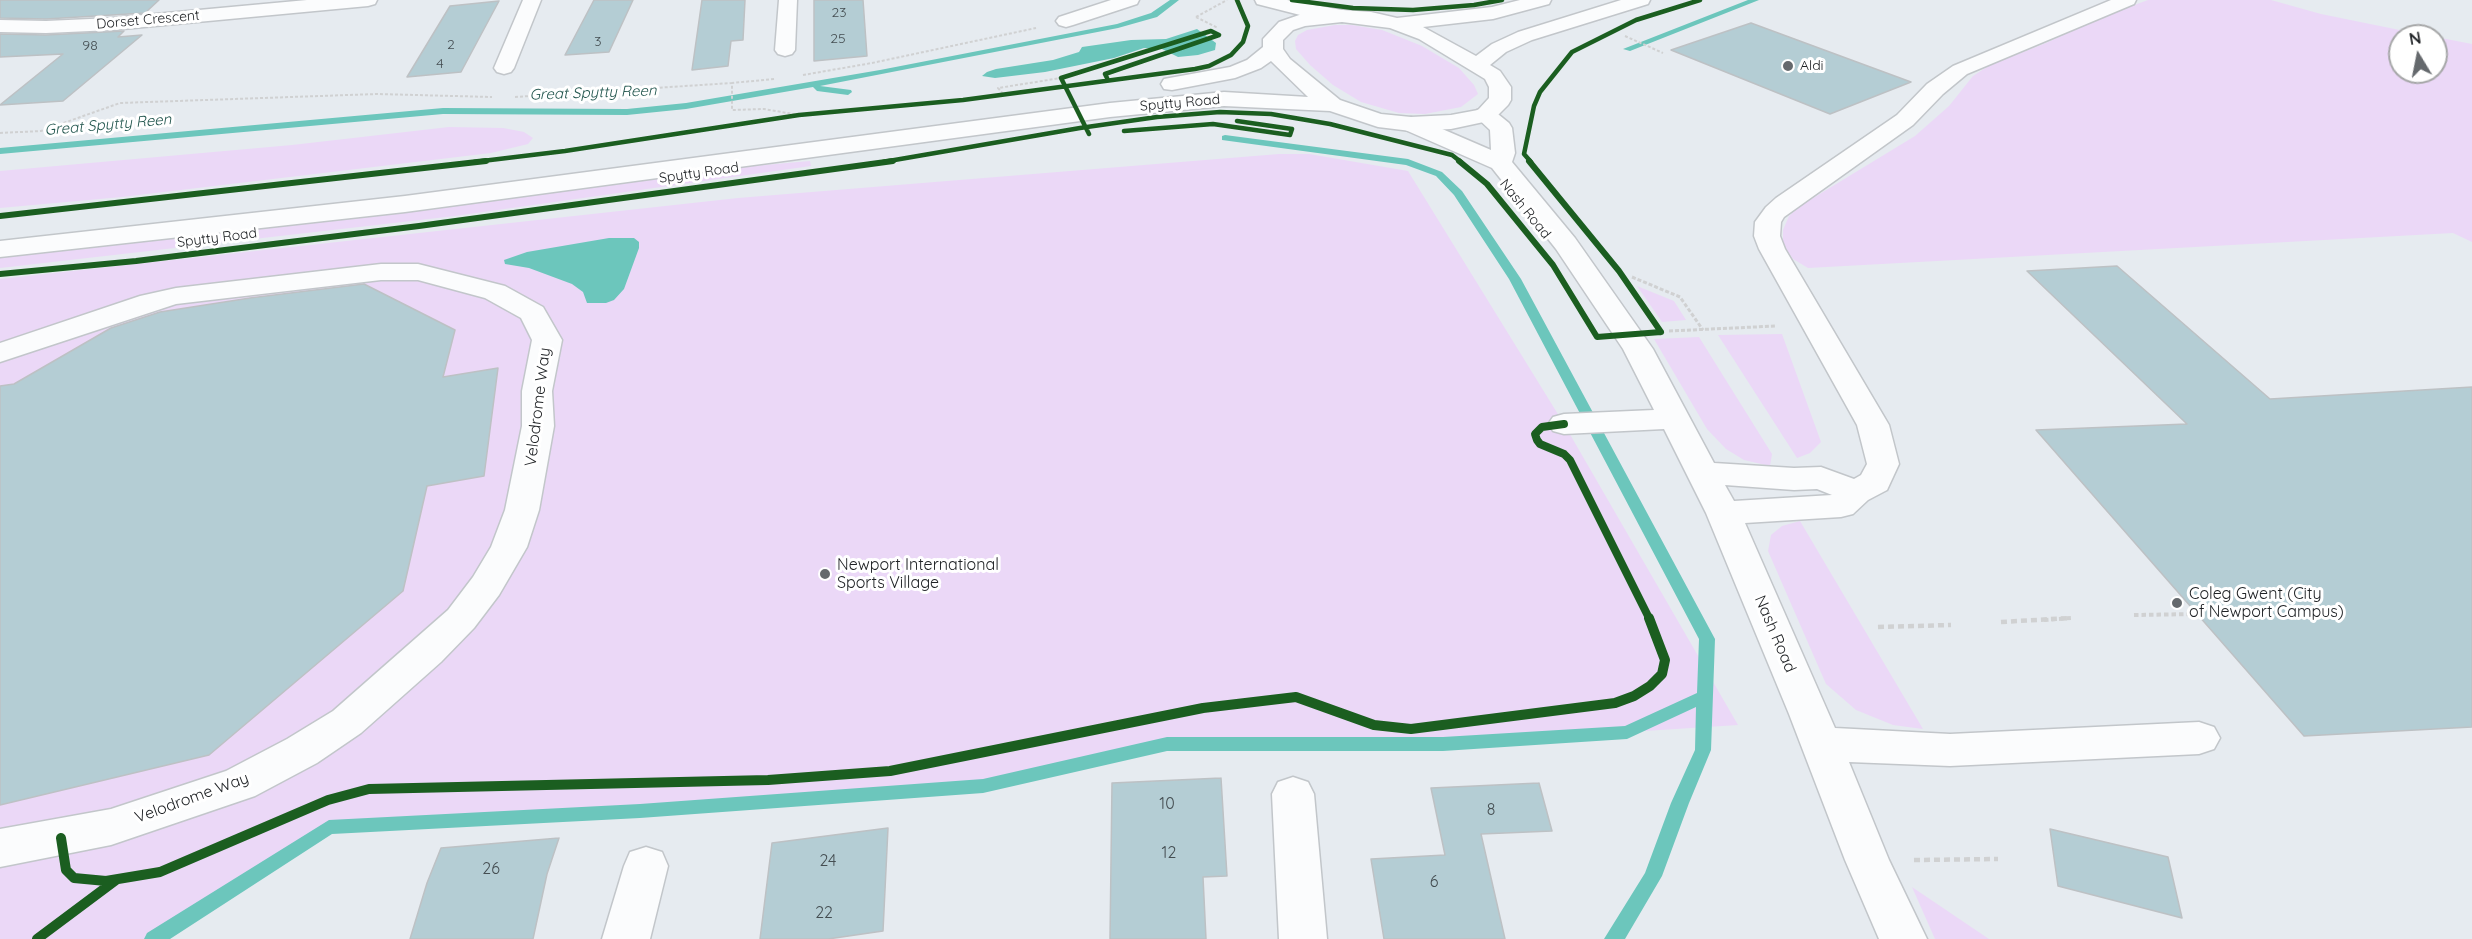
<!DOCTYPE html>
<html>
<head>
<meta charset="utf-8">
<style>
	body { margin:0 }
	#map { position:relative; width:2472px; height:939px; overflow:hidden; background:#e6ebf0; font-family:Quicksand,sans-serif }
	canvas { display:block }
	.north { position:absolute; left:2388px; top:24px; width:60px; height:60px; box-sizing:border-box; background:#fff; border:2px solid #a6a7a8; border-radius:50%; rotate:350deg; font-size:16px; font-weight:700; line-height:24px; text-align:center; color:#202326 }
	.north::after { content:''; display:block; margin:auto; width:21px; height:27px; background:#65696d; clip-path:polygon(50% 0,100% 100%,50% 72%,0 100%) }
</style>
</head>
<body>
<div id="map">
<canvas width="2472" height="939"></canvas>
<div class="north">N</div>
</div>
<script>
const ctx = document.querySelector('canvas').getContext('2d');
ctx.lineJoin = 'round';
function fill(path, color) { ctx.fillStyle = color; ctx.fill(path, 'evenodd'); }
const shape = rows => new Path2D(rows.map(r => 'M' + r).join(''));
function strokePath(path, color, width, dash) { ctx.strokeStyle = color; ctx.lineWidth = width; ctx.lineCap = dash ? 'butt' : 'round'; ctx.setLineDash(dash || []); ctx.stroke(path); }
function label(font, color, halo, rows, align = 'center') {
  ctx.font = font + ' Quicksand,sans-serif'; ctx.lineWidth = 6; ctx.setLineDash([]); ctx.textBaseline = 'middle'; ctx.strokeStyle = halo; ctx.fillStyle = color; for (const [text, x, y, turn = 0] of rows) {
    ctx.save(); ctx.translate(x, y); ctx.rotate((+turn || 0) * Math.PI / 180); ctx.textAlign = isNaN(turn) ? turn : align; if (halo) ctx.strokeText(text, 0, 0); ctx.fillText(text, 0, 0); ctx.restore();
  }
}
const green = shape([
	[2148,0,2271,0,2321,14,2429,36,2400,36,2400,72,2436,72,2436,37,2472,44,2472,242,2453,233,1808,268,1793,259,1783,245,1783,230,1789,216,1800,206,1915,136,1949,106,1973,76,1990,65,2046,43,2107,15],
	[1335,25,1352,25,1382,30,1422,46,1459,68,1474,85,1478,94,1461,107,1425,114,1399,113,1361,102,1333,85,1310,65,1296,49,1295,41,1298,35,1307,30],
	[449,127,503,128,524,132,533,138,528,144,491,153,122,197,0,208,0,171,292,145],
	[1279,154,1309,154,1408,171,1564,424,1738,725,1443,744,1167,744,983,786,640,811,329,827,154,939,0,939,0,279,738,198],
	[810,161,811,166,455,216,0,268,0,257,457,204,742,167],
	[1637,286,1674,301,1686,320,1662,322],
	[1782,334,1821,442,1810,453,1797,458,1718,335],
	[1699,337,1772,454,1770,466,1744,460,1726,449,1707,429,1654,339],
	[1800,521,1923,729,1893,725,1856,710,1826,684,1768,551,1771,535,1782,526],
	[1912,887,1989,939,1935,939]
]);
const water = shape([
	[1197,29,1216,43,1215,50,1198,55,1178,57,1162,49,1144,48,1114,58,1045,72,995,78,982,76,987,72,996,69,1053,60,1079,52,1082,47,1131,40,1166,39],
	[609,238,634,238,639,242,639,248,624,289,614,300,606,303,587,303,583,292,572,284,529,268,505,264,504,260,527,252]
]);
const stream = shape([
	[1170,0,1179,0,1157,17,1118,28,820,86,851,90,852,92,848,95,817,91,813,87,686,109,627,115,443,114,0,154,0,148,443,108,627,109,686,103,880,70,1117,24,1151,13,1170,0],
	[1748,0,1759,0,1630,51,1623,49,1748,0],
	[1225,135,1408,159,1442,172,1462,191,1521,279,1715,639,1711,750,1689,803,1662,876,1625,939,1604,939,1645,873,1671,803,1695,750,1696,707,1627,739,1443,751,1167,751,983,793,640,818,332,834,170,939,144,939,147,933,329,820,640,804,983,779,1167,737,1443,737,1625,726,1697,693,1699,639,1509,279,1454,195,1436,176,1406,165,1222,140,1222,136,1225,135]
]);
const building = shape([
	[0,0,159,0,145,13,46,19,0,18,0,0],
	[594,0,633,0,609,52,565,55,594,0],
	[702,0,745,0,743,40,731,41,728,66,692,70,702,0],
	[814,0,863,0,867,56,814,61,814,0],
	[499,1,461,72,407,77,450,6,499,1],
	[1751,23,1911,82,1830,114,1671,50,1751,23],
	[124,31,118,37,142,35,63,101,0,105,63,54,0,57,0,34,46,35,124,31],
	[2117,266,2270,399,2472,387,2472,727,2304,736,2036,430,2187,424,2027,271,2117,266],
	[364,284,455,330,443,377,498,368,484,476,427,486,403,591,209,755,0,805,0,386,14,384,111,328,160,312,250,298,364,284],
	[1221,778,1227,876,1203,877,1206,939,1110,939,1112,783,1221,778],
	[1539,783,1552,831,1481,834,1505,939,1384,939,1371,859,1445,855,1431,788,1539,783],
	[888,828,883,931,828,939,760,939,772,843,888,828],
	[2050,829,2168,857,2182,918,2058,886,2050,829],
	[559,838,547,874,533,939,410,939,427,883,441,848,559,838]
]);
const pathFar3 = shape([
	[1196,17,1227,0],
	[1196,17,1218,28],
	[1625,36,1663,53],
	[803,75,872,63,1036,28],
	[774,79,732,83,732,110,764,109,799,115],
	[1003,94,998,88,1061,78],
	[515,97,732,83],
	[0,133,41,131,120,103,377,94,492,97]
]);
const pathFar2 = shape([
	[1632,277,1680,297,1703,330],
	[1669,331,1776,326]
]);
const pathFar1 = shape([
	[2134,615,2196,614],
	[2044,620,2071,618]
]);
const path = shape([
	[2001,622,2070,618],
	[1878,627,1951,625],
	[1914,860,1998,859]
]);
const minor = shape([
	[307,0,377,0,375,4,368,6,112,30,46,33,0,32,0,20,46,21,112,18,307,0],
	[523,0,541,0,514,68,511,72,504,74,497,72,494,68,523,0],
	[779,0,797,0,795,50,792,54,785,56,778,54,775,50,779,0],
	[1111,0,1139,0,1137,4,1073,25,1066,27,1059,25,1056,21,1059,17,1111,0],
	[1255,0,1287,0,1342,10,1349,12,1352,16,1349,20,1342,22,1308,17,1257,4,1255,0],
	[2111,0,2136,0,2134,4,1967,74,1943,94,1913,125,1784,217,1781,222,1780,236,1785,249,1889,425,1899,464,1887,490,1868,500,1853,514,1841,517,1745,523,1835,728,1950,734,2199,722,2214,727,2220,738,2214,749,2199,754,1950,766,1849,762,1889,860,1927,939,1879,939,1845,860,1789,714,1706,513,1664,429,1564,434,1553,431,1548,424,1553,417,1564,414,1654,410,1623,349,1556,249,1492,168,1403,129,1400,124,1403,119,1411,117,1419,119,1491,150,1490,130,1474,115,1477,110,1485,108,1493,110,1509,123,1512,128,1515,153,1512,162,1575,238,1653,349,1714,463,1794,468,1821,467,1854,479,1861,475,1867,464,1857,425,1759,249,1754,236,1755,222,1766,207,1776,198,1897,115,1927,84,1953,66,2111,0],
	[1725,485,1794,490,1817,489,1832,495,1734,501,1725,485],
	[381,264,418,264,505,286,543,307,562,340,552,391,554,426,539,510,527,547,499,595,474,628,441,662,361,733,317,763,255,796,111,845,0,867,0,829,111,809,226,771,287,739,333,711,448,610,473,577,491,547,505,510,522,426,522,391,532,340,521,318,485,298,418,280,381,280,176,304,0,362,0,343,140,296,176,288,381,264],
	[1293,777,1308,782,1314,794,1327,939,1279,939,1272,794,1278,782,1293,777],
	[646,847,662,852,668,866,650,939,602,939,624,866,630,852,646,847]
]);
const major = shape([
	[1520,0,1551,0,1549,4,1493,19,1423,27,1476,56,1492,44,1518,32,1621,0,1650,0,1648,4,1532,40,1506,52,1490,65,1500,71,1511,87,1511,100,1508,105,1493,120,1451,129,1411,131,1378,127,1330,111,1224,106,1110,117,405,212,0,257,0,241,405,196,1110,103,1224,92,1308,97,1271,61,1261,68,1235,78,1172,90,1164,89,1161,84,1164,79,1230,67,1247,60,1263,47,1263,39,1279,22,1302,14,1342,10,1371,12,1397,18,1492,7,1520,0],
	[1342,22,1390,28,1419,39,1485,79,1489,87,1489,98,1478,110,1451,115,1411,117,1381,114,1340,100,1290,59,1283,49,1283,40,1293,30,1305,26,1342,22]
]);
const cyclewayFar3 = shape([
	[1292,0,1353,8,1413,10,1474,5,1502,0],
	[1124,131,1213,124,1290,135,1292,129,1237,121],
	[1089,134,1061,78,1211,31,1219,35,1105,74,1107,78],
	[474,162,565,151,799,115,963,100,1195,69,1209,66,1231,55,1243,42,1248,26,1237,0],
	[883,162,1080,128,1157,117,1220,112,1271,114,1330,124,1452,155,1461,162],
	[1531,162,1524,154,1534,106,1540,92,1572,52,1636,20,1700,0]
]);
const cyclewayFar2 = shape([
	[1459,161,1487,184,1553,265,1597,337,1661,332],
	[1529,161,1619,271,1661,332],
	[0,216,486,161],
	[0,274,136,261,419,226,893,161]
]);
const cyclewayFar1 = shape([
	[1564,424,1542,427,1535,434,1537,440,1540,444,1564,454,1570,460,1650,620]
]);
const cycleway = shape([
	[61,838,66,870,74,878,106,881,160,872,328,800,369,789,768,780,890,771,1203,708,1296,697,1374,725,1411,729,1615,703,1634,696,1650,686,1662,674,1665,660,1649,618],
	[37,939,116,880]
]);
const markers = [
	[1788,66,6,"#65696d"],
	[825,574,6,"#65696d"],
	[2177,603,6,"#65696d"]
];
const numberNames = [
	["23",839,13],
	["25",838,39],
	["3",598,42],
	["2",451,45],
	["98",90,46],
	["4",440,64]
];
const farStreetnames = [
	["Dorset Crescent",148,20,-5],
	["Spytty Road",1180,103,-5],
	["Spytty Road",699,173,-8],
	["Nash Road",1525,209,51],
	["Spytty Road",217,238,-7]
];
const farPoinames = [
	["Aldi",1800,66]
];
const farWaternames = [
	["Great Spytty Reen",593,93,-2],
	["Great Spytty Reen",108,125,-5]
];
const streetNames = [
	["Velodrome Way",538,407,-83],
	["Nash Road",1775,634,67],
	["Velodrome Way",192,798,-20]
];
const poiNames = [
	["Newport International",837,565],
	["Sports Village",837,583],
	["Coleg Gwent (City",2189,594],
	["of Newport Campus)",2189,612]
];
const nearNumbernames = [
	["10",1167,804],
	["8",1491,810],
	["12",1169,853],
	["24",828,861],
	["26",491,869],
	["6",1434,882],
	["22",824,913]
];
fill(green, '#ebd8f7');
fill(water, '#6cc6bc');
fill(stream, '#6cc6bc');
fill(building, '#b4cdd4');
strokePath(building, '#bdc1c4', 1.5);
strokePath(minor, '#c2c6ca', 3);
strokePath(major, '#c2c6ca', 3);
strokePath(pathFar3, '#d0d1d2', 2, [3, 2]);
strokePath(pathFar2, '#d0d1d2', 3, [4, 2]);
strokePath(pathFar1, '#d0d1d2', 4, [4.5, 3]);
strokePath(path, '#d0d1d2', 4.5, [6, 4]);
fill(minor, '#fbfcfd');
fill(major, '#fbfcfd');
strokePath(cyclewayFar3, '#1b5e20', 4.5);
strokePath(cyclewayFar2, '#1b5e20', 6);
strokePath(cyclewayFar1, '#1b5e20', 8);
strokePath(cycleway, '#1b5e20', 10);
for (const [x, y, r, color] of markers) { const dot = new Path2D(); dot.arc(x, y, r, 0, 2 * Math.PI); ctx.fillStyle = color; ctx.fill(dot); strokePath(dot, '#fff', 2); }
label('14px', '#454e52', null, numberNames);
label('14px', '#202326', '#fff', farStreetnames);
label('14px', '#202326', '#fff', farPoinames, 'left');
label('italic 15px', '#21554d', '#fff', farWaternames);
label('16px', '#202326', '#fff', streetNames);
label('16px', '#202326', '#fff', poiNames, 'left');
label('16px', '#454e52', null, nearNumbernames);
</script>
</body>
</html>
